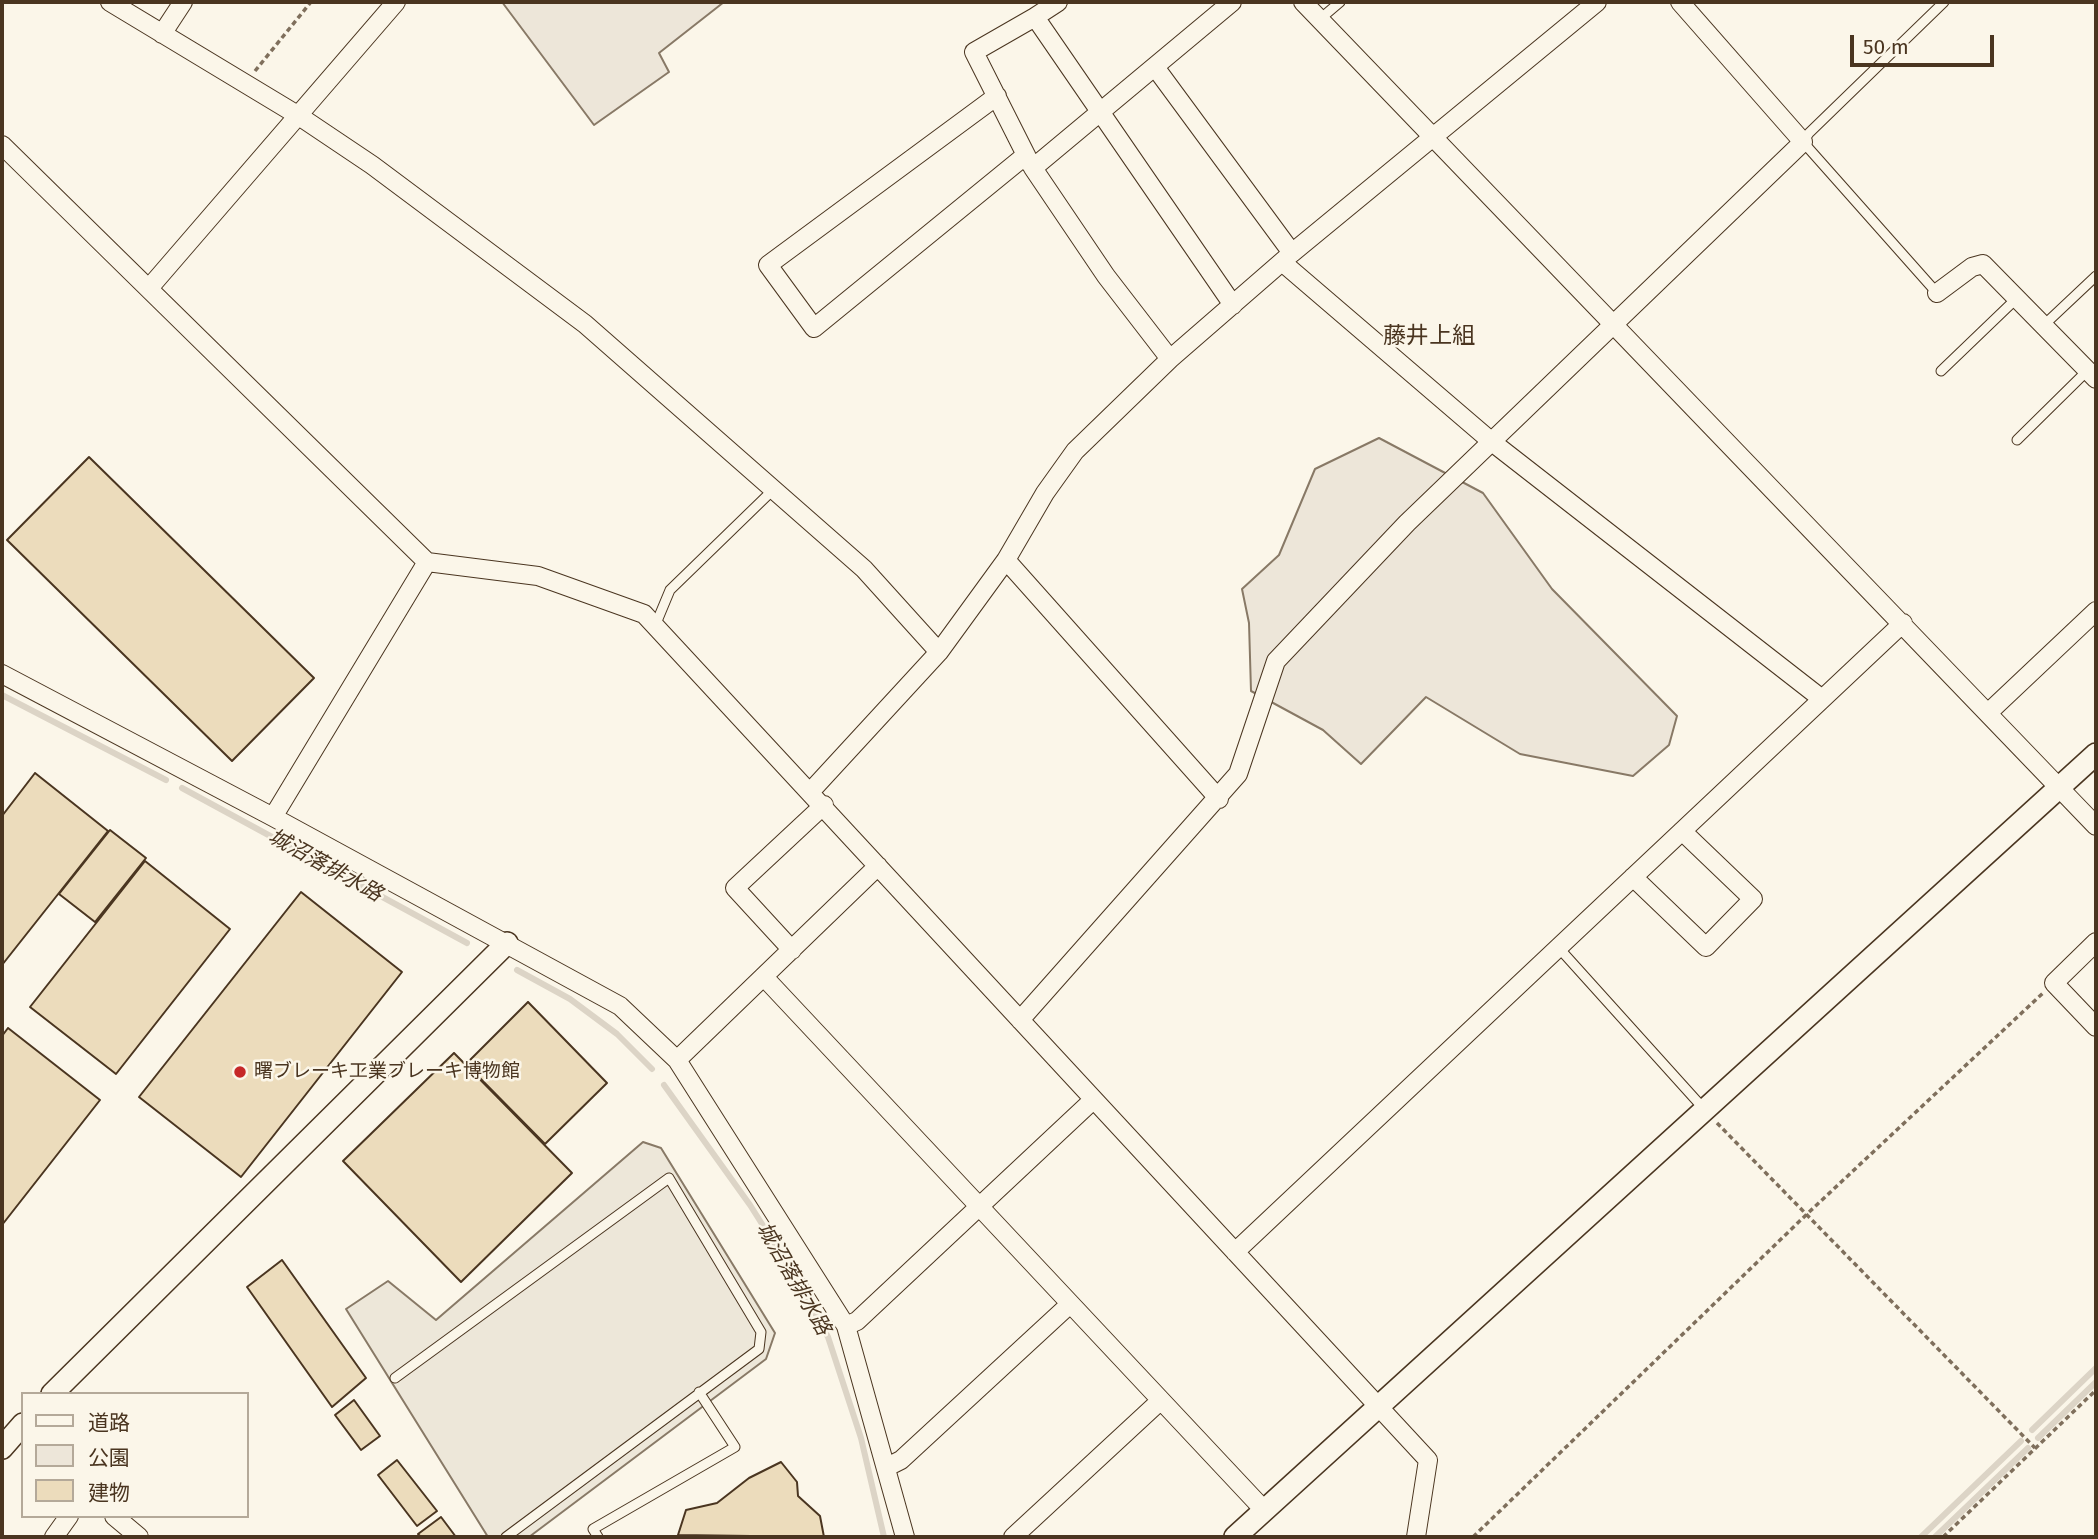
<!DOCTYPE html>
<html>
<head>
<meta charset="utf-8">
<style>
	body { margin:0 }
	#map { position:relative; width:2098px; height:1539px; overflow:hidden; background:#fbf6e9; font-family:"Fira Sans","Noto Sans JP",sans-serif }
	canvas { display:block }
	.frame { position:absolute; inset:0; border:4px solid #4a3520; pointer-events:none }
	.legend { position:absolute; left:21px; top:1392px; width:228px; height:126px; box-sizing:border-box; background:#fbf6e9; border:2px solid #b4a999; margin:0; padding:9px 12px; list-style:none; font-size:21px; color:#4a3520 }
	.legend li { display:flex; align-items:center; gap:14px; height:35px }
	.legend b { width:35px; border:2px solid #b4a999 }
	.scale { position:absolute; left:1850px; top:35px; width:144px; height:32px; box-sizing:border-box; border:4px solid #4a3520; border-top:0; padding-left:9px; font-size:21px; line-height:24px; white-space:nowrap; color:#4a3520; -webkit-text-stroke:5px #fbf6e9; paint-order:stroke }
</style>
</head>
<body>
<div id="map">
<canvas width="2098" height="1539"></canvas>
<div class="frame"></div>
<ul class="legend">
<li><b style="height:9px;background:#fbf6e9"></b>道路</li>
<li><b style="height:19px;background:#ede6d9"></b>公園</li>
<li><b style="height:19px;background:#ecdcbc"></b>建物</li>
</ul>
<div class="scale">50 m</div>
</div>
<script>
const ctx = document.querySelector('canvas').getContext('2d');
ctx.lineJoin = 'round';
function fill(path, color) { ctx.fillStyle = color; ctx.fill(path, 'evenodd'); }
const shape = rows => new Path2D(rows.map(r => 'M' + r).join(''));
function strokePath(path, color, width, dash) { ctx.strokeStyle = color; ctx.lineWidth = width; ctx.lineCap = dash ? 'butt' : 'round'; ctx.setLineDash(dash || []); ctx.stroke(path); }
function label(font, color, halo, rows, align = 'center') {
  ctx.font = font + ' "Fira Sans","Noto Sans JP",sans-serif'; ctx.lineWidth = 5; ctx.setLineDash([]); ctx.textBaseline = 'middle'; ctx.strokeStyle = halo; ctx.fillStyle = color; for (const [text, x, y, turn = 0] of rows) {
    ctx.save(); ctx.translate(x, y); ctx.rotate((+turn || 0) * Math.PI / 180); ctx.textAlign = isNaN(turn) ? turn : align; if (halo) ctx.strokeText(text, 0, 0); ctx.fillText(text, 0, 0); ctx.restore();
  }
}
const green = shape([
	[502,2,724,2,659,53,669,72,594,125,502,2],
	[1379,438,1483,493,1552,589,1677,716,1669,745,1633,776,1520,754,1426,697,1361,764,1323,730,1251,691,1249,623,1242,589,1279,555,1315,469,1379,438]
]);
const parking = shape([
	[643,1142,661,1148,775,1333,766,1359,529,1537,488,1537,346,1309,388,1281,436,1320,643,1142]
]);
const stream = shape([
	[2,695,166,780],
	[182,788,467,943],
	[517,970,570,999,617,1034,652,1069],
	[664,1085,750,1205,795,1276,828,1337,861,1438,884,1537],
	[2032,1430,2096,1368],
	[2038,1438,2096,1382],
	[1921,1537,2021,1441],
	[1935,1537,2028,1448]
]);
const building = shape([
	[89,457,314,678,232,761,7,540,89,457],
	[35,773,108,831,2,965,2,816,35,773],
	[110,830,146,858,95,922,59,894,110,830],
	[145,861,230,929,116,1074,30,1007,145,861],
	[301,892,402,972,241,1177,139,1097,301,892],
	[528,1002,607,1083,545,1144,466,1064,528,1002],
	[8,1028,100,1100,2,1225,2,1036,8,1028],
	[454,1053,572,1173,461,1282,343,1161,454,1053],
	[282,1260,366,1378,332,1407,247,1287,282,1260],
	[354,1400,380,1436,361,1450,335,1415,354,1400],
	[397,1460,437,1511,417,1526,378,1475,397,1460],
	[781,1462,797,1482,798,1496,820,1516,824,1537,678,1535,686,1510,717,1503,749,1478,781,1462],
	[441,1517,456,1537,421,1537,418,1534,441,1517]
]);
const path = shape([
	[255,71,311,2],
	[1717,1123,2035,1448],
	[1473,1537,1807,1214,2043,993],
	[1943,1537,2096,1390]
]);
const service = shape([
	[1320,19,1340,2],
	[1937,293,1803,142,1809,133,1944,2],
	[2044,325,2096,276],
	[1941,371,2017,298],
	[2017,440,2088,370],
	[655,626,670,590,775,488],
	[1558,947,1704,1109],
	[395,1378,669,1178,761,1332,759,1349,506,1537],
	[598,1537,593,1529,735,1447,699,1392]
]);
const minor = shape([
	[110,2,299,116,372,165,585,324,864,569,939,652],
	[1303,2,2096,826],
	[1035,17,1058,2],
	[162,34,183,2],
	[1155,67,1292,253],
	[997,96,768,265,814,328,1026,155],
	[2,145,427,562,538,576,644,614,1428,1460,1416,1537],
	[1031,165,974,52,1035,17,1233,305],
	[1282,262,1492,442,1822,699],
	[150,287,396,2],
	[1937,293,1972,267,1983,264,2096,379],
	[1170,359,1292,253,1597,2],
	[1006,560,1219,799],
	[2,674,273,817,620,1006,677,1060,846,1326,905,1537],
	[1989,712,2096,611],
	[811,791,939,652,1006,560,1045,493,1075,451,1170,359,1106,276,1033,168,1232,2],
	[273,817,427,562],
	[1633,877,1706,947,1753,899,1682,831],
	[2096,942,2054,983,2096,1027],
	[792,950,735,888,824,805],
	[764,977,1264,1510],
	[1020,1020,1238,774,1276,661,1407,523,1803,142,1680,2],
	[677,1060,878,866],
	[1235,1252,1903,623],
	[846,1326,857,1321,1093,1100],
	[887,1467,901,1460,1069,1305],
	[114,1516,139,1537],
	[54,1537,69,1516],
	[1013,1537,1160,1401]
]);
const tertiary = shape([
	[52,1394,507,943],
	[2,1448,23,1424],
	[1235,1537,2096,754]
]);
const markers = [
	[240,1072,7,"#c62828"]
];
const poiNames = [
	["曙ブレーキ工業ブレーキ博物館",254,1072]
];
const waterNames = [
	["城沼落排水路",325,866,29],
	["城沼落排水路",793,1279,60]
];
const quarterNames = [
	["藤井上組",1429,337]
];
fill(green, '#ede6d9');
strokePath(green, '#887966', 2);
fill(parking, '#ede7d9');
strokePath(parking, '#887966', 2);
strokePath(stream, '#dcd4c6', 6);
fill(building, '#ecdcbc');
strokePath(building, '#4a3520', 2);
strokePath(service, '#4a3520', 11);
strokePath(minor, '#4a3520', 20);
strokePath(tertiary, '#4a3520', 24);
strokePath(path, '#7f6f5c', 3.5, [5, 3.5]);
strokePath(service, '#fbf6e9', 9);
strokePath(minor, '#fbf6e9', 18);
strokePath(tertiary, '#fbf6e9', 21);
for (const [x, y, r, color] of markers) { const dot = new Path2D(); dot.arc(x, y, r, 0, 2 * Math.PI); ctx.fillStyle = color; ctx.fill(dot); strokePath(dot, '#fbf6e9', 2.5); }
label('19px', '#4a3520', '#fbf6e9', poiNames, 'left');
label('italic 21px', '#4a3520', '#fbf6e9', waterNames);
label('23px', '#4a3520', '#fbf6e9', quarterNames);
</script>
</body>
</html>
